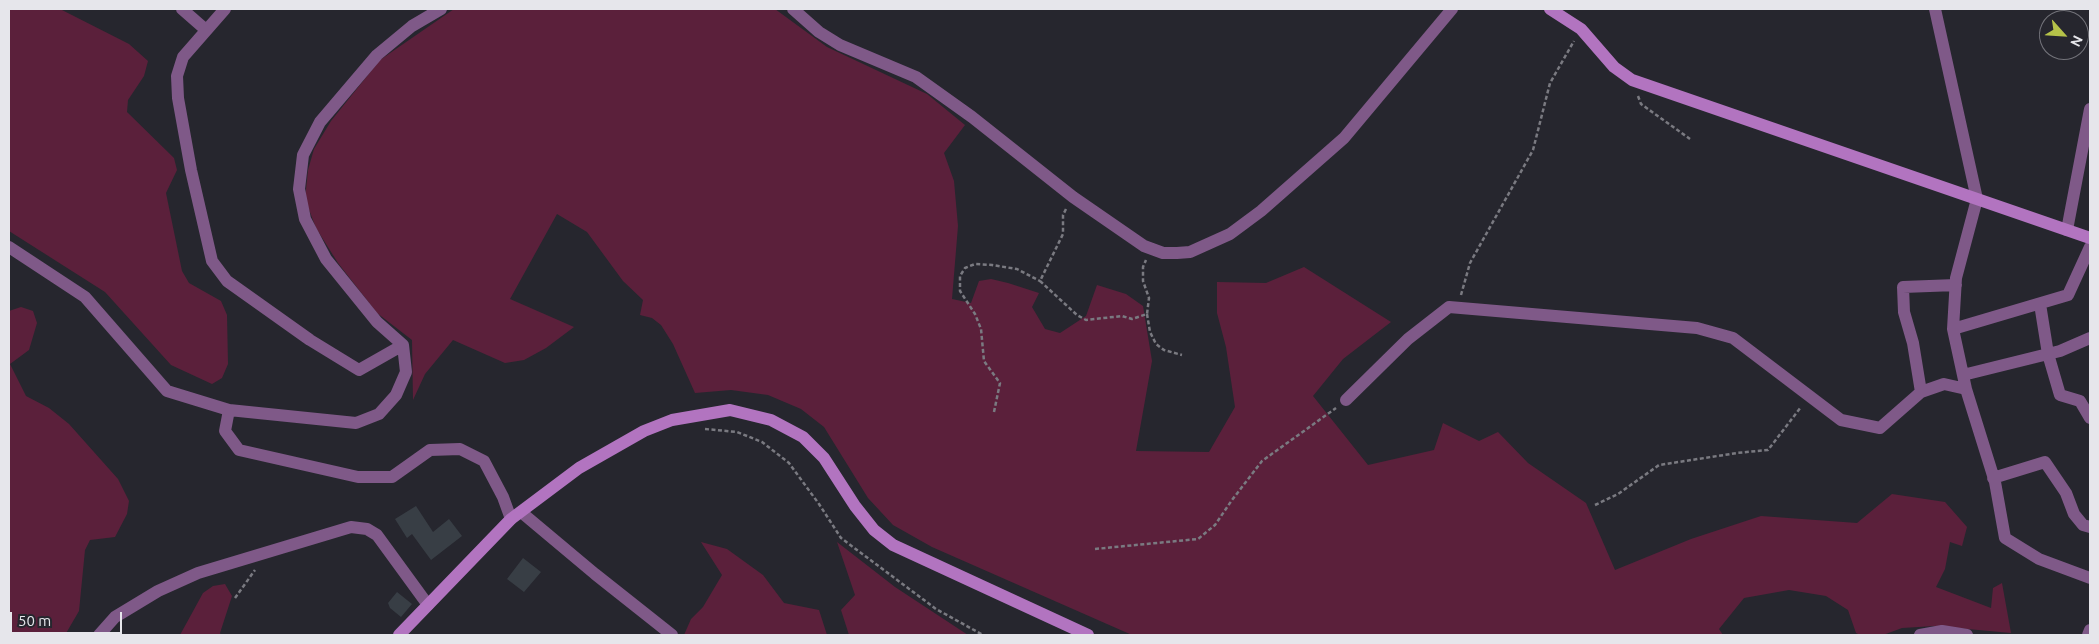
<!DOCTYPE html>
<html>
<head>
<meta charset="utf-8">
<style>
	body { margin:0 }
	#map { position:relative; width:2099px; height:644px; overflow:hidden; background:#26262e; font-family:Ubuntu,sans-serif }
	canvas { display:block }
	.frame { position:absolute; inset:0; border:10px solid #e6e6eb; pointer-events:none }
	.north { position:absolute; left:2039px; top:10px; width:50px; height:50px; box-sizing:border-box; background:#26262e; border:1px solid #73737a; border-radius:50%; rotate:116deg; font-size:14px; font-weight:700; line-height:20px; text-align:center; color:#e6e6eb }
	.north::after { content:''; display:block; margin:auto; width:18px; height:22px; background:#b5c249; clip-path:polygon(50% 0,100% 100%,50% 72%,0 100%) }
	.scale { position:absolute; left:10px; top:612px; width:112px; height:22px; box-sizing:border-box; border:2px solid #e6e6eb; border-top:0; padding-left:6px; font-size:15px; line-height:18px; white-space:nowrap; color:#e6e6eb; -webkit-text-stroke:4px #26262e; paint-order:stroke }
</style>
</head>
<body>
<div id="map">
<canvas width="2099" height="644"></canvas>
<div class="frame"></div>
<div class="north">N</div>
<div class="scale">50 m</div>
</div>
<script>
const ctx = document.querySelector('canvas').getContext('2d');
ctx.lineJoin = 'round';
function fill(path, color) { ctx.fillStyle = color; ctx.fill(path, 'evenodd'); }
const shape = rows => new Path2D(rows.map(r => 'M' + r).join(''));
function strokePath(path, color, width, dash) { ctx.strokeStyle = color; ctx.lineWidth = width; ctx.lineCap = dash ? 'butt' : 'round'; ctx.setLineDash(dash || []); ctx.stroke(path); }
const green = shape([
	[9,9,60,9,129,44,148,61,144,76,128,100,127,112,174,158,177,170,166,193,182,271,189,283,221,301,227,315,228,364,222,378,212,384,171,365,105,292,9,231],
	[454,9,775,9,827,47,927,94,965,125,944,153,954,181,958,226,952,299,971,303,979,281,991,279,1008,283,1039,293,1032,307,1045,329,1060,333,1086,316,1097,285,1126,294,1143,306,1152,361,1136,451,1209,452,1235,407,1226,347,1217,313,1217,282,1266,283,1304,267,1391,322,1343,359,1313,396,1368,465,1434,450,1443,423,1479,441,1498,432,1528,463,1586,503,1615,570,1691,539,1761,516,1857,523,1892,494,1945,502,1967,527,1962,546,1950,542,1945,569,1936,587,1991,608,1993,588,2002,583,2011,633,1935,626,1902,628,1883,635,1860,635,1856,633,1848,610,1826,596,1789,590,1744,598,1719,629,1723,635,1132,635,932,547,893,525,868,498,824,427,801,409,768,395,731,390,695,393,673,344,661,325,652,318,640,315,643,300,623,281,587,232,557,214,510,299,574,327,546,348,524,360,505,363,453,340,425,374,413,400,412,340,377,313,338,263,316,228,305,199,308,170,314,149,331,121,380,60],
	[21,307,33,311,37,323,29,350,10,364,26,396,49,408,69,424,118,479,129,501,127,514,115,537,90,540,85,550,79,611,65,635,9,635,9,311],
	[701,542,727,549,763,575,784,603,819,610,827,635,684,635,691,619,703,607,722,575],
	[837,542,895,587,968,635,849,635,841,610,855,595],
	[225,584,232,596,220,633,221,635,180,635,203,593,213,586]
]);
const building = shape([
	[416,506,433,532,449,519,462,536,431,560,412,534,407,538,395,519],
	[523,558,541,572,524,592,507,579],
	[397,592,412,604,401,617,390,608,388,603]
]);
const path = shape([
	[1638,96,1641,104,1690,139],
	[1066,209,1063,215,1063,234,1040,281,1077,315,1086,320,1122,316,1132,319,1147,314,1149,298,1143,281,1143,267,1146,260],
	[1461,295,1470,263,1533,150,1550,83,1574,41],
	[1147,314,1150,332,1156,344,1164,350,1182,355],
	[994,412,1000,383,984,361,981,329,975,314,960,291,960,276,965,268,975,264,992,265,1017,269,1040,281],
	[705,429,737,432,762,442,789,463,819,504,841,538,936,609,983,635],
	[1595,505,1618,494,1659,465,1737,453,1768,450,1801,407],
	[1095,549,1198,539,1215,525,1232,500,1262,461,1336,408],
	[235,598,255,570]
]);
const street = shape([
	[182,9,206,30],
	[225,9,183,57,177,76,178,98,191,170,212,261,227,281,310,340,359,370,403,345],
	[793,9,819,32,840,45,916,77,972,117,1073,197,1144,246,1163,253,1177,253,1190,252,1230,234,1261,211,1344,138,1452,9],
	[1935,9,1977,199,1956,278,1953,329,1966,389,1995,482,2005,538,2039,559,2090,578],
	[2067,230,2090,109],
	[9,247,85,297,167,391,229,410,356,423,379,414,396,395,406,372,403,345,377,322,326,259,305,219,299,189,303,155,320,122,377,55,412,26,441,9],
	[2040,304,2048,354,2060,395,2080,401,2090,418],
	[1953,329,2068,295,2090,247],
	[1963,375,2060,351,2090,338],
	[1921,392,1913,343,1904,312,1903,287,1956,285],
	[1346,400,1408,339,1449,307,1697,328,1733,338,1841,420,1880,428,1921,392,1944,384,1966,389],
	[229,410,225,431,239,450,358,477,392,477,430,450,460,449,484,461,503,497,511,519],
	[1993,478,2045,462,2066,493,2074,514,2083,525,2090,527],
	[521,512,595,574,672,635],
	[99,635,115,617,158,591,198,573,351,527,367,529,377,535,428,605],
	[1920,635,1942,631,1967,635],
	[2088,635,2090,630]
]);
const secondary = shape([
	[1550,9,1581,29,1614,67,1632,80,2090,238],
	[399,635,511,519,579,468,644,431,672,420,730,410,771,420,803,437,824,458,855,506,874,530,893,545,1088,635]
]);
fill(green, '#5b203b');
fill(building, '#383e45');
strokePath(path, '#7a7a81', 2.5, [4, 2.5]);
strokePath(street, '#7f5988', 12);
strokePath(secondary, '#b274c0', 12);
</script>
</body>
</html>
